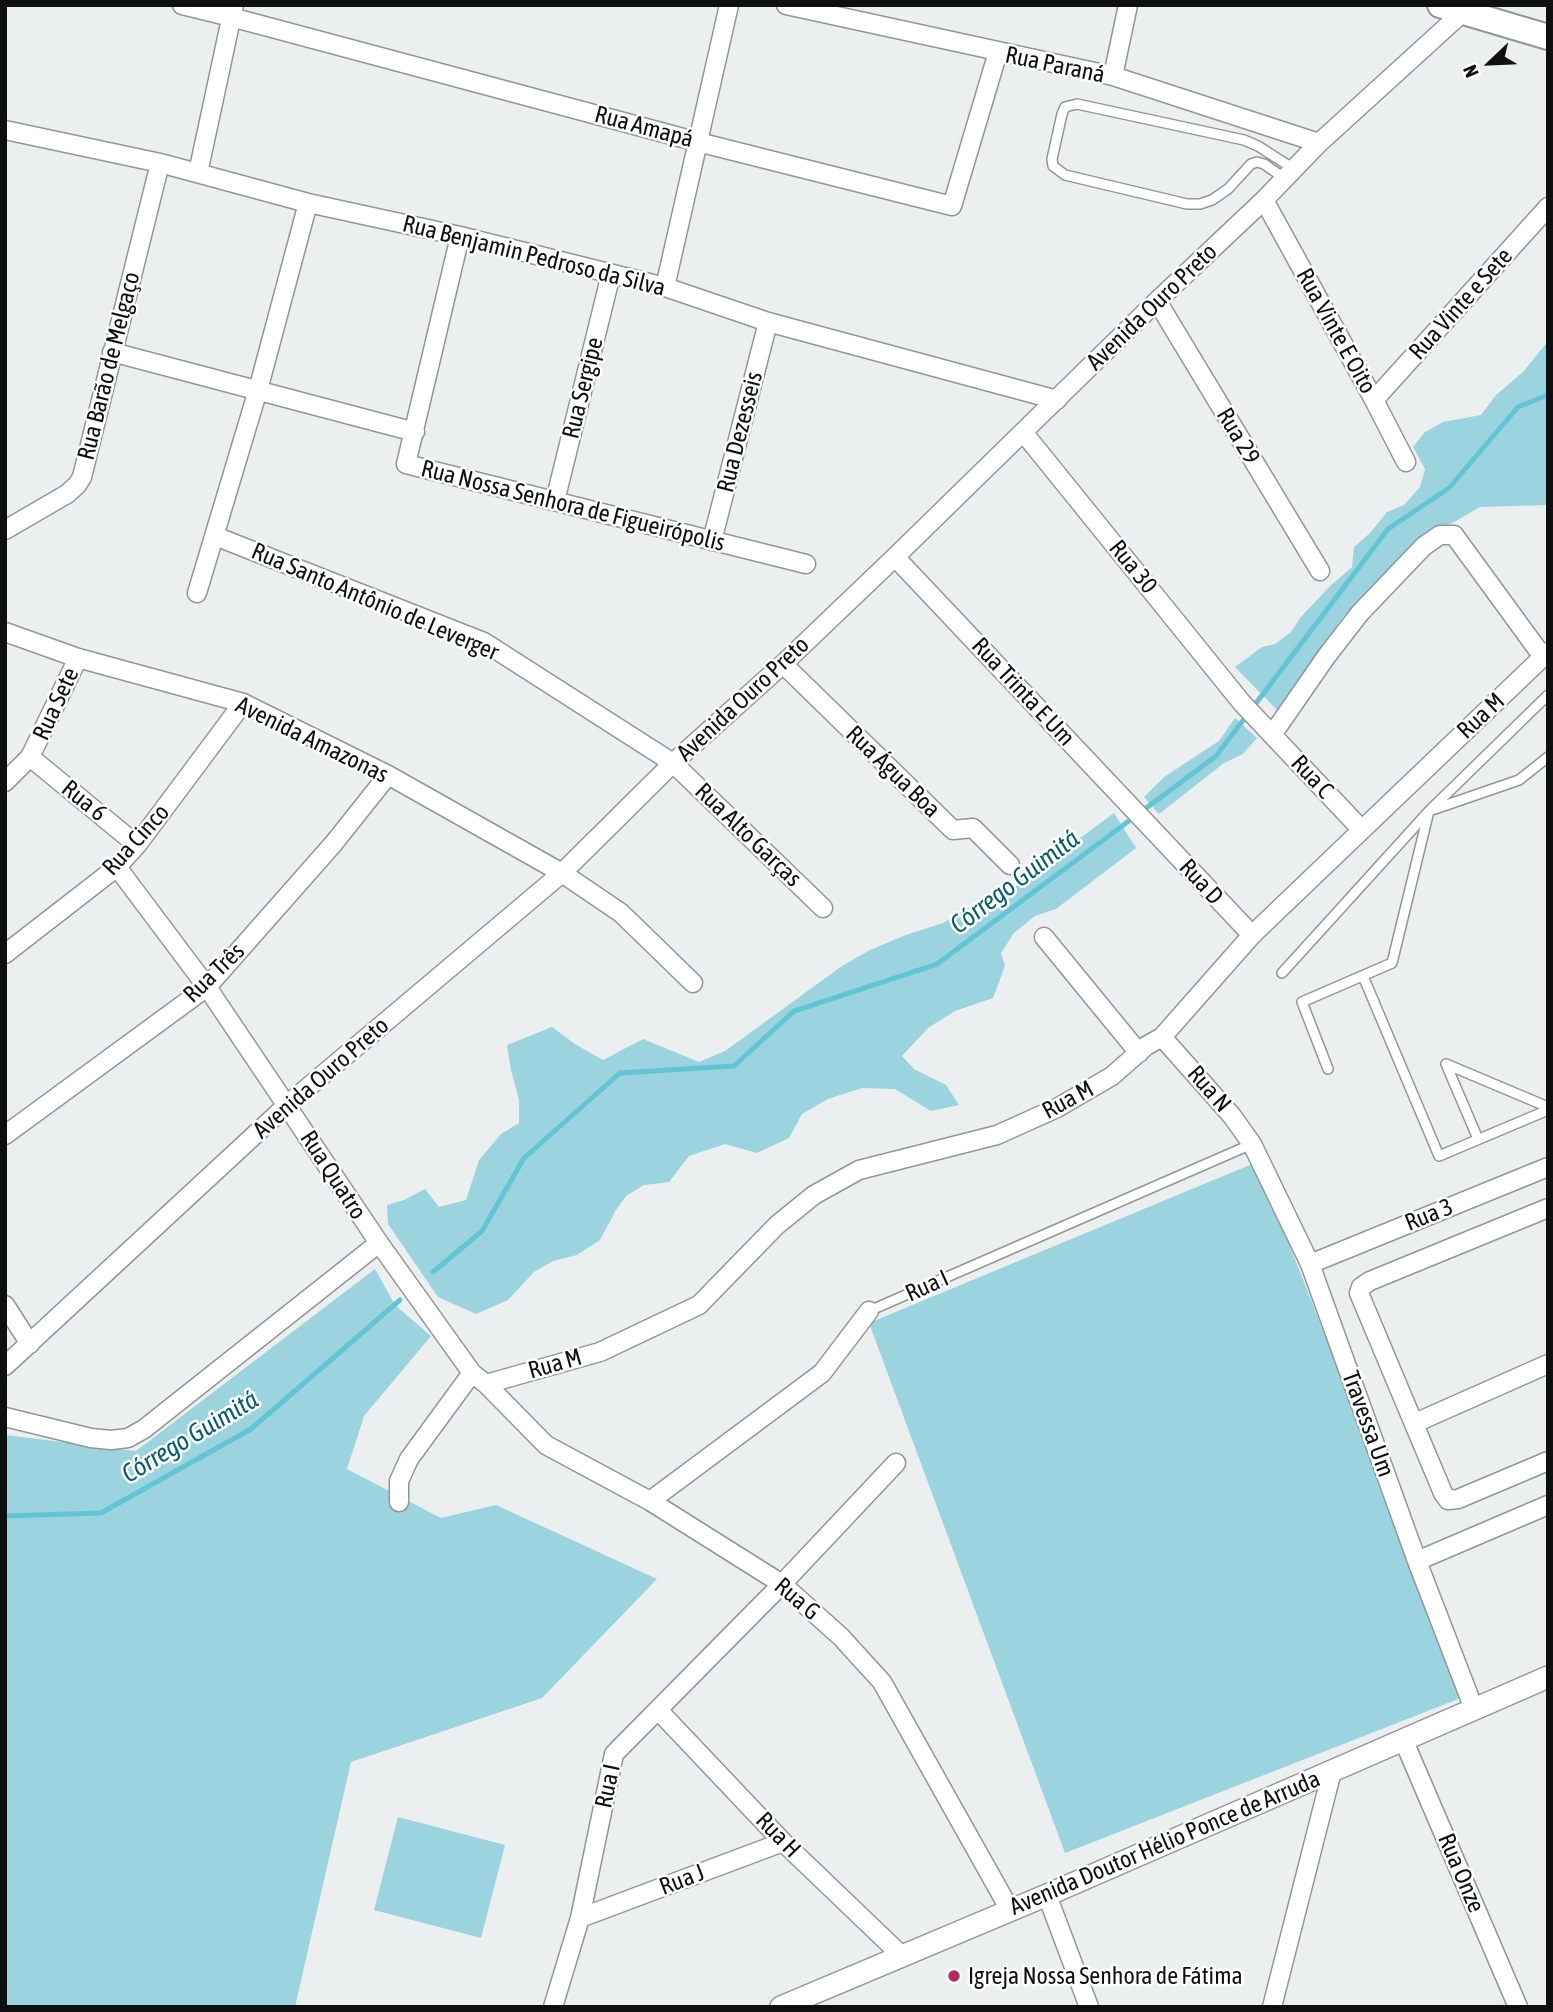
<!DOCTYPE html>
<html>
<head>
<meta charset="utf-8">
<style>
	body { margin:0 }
	#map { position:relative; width:1553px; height:2012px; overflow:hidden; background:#ebeff0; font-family:"Asap Condensed",sans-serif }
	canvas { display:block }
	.frame { position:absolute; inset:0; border:7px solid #0e1010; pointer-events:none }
	.north { position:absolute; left:1455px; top:28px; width:70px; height:70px; -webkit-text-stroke:5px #fff; paint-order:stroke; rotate:247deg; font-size:19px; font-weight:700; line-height:28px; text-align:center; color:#0e1010 }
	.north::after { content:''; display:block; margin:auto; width:24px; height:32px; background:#0e1010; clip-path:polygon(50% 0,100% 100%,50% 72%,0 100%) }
</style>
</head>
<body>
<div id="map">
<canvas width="1553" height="2012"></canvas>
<div class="frame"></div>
<div class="north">N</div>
</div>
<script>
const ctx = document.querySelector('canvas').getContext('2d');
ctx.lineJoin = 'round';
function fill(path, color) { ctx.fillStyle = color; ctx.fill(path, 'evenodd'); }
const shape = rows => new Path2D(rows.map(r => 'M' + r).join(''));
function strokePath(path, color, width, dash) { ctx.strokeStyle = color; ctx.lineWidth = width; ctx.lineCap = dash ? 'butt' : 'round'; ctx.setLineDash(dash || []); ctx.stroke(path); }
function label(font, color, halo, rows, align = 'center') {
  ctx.font = font + ' "Asap Condensed",sans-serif'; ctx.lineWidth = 5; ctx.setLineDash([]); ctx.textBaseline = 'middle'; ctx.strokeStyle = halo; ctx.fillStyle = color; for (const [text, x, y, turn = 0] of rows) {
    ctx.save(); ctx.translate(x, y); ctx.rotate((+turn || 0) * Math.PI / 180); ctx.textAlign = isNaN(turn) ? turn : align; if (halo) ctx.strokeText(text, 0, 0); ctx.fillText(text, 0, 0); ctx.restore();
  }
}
const green = shape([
	[1548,341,1548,505,1480,507,1456,521,1436,530,1343,617,1278,711,1235,667,1262,647,1275,644,1290,633,1301,617,1329,587,1352,567,1354,547,1370,533,1387,512,1404,505,1420,487,1425,469,1413,447,1425,432,1443,422,1481,415,1496,395,1524,371],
	[1235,718,1257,738,1243,754,1224,763,1159,814,1144,797,1164,777,1219,741],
	[1114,813,1136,848,1056,909,1035,916,1014,933,1001,953,1005,966,993,998,955,1011,928,1028,902,1056,914,1069,946,1085,959,1105,931,1111,895,1089,862,1088,828,1099,802,1114,789,1138,757,1153,725,1144,689,1156,669,1182,644,1185,626,1196,616,1210,600,1240,577,1255,553,1261,534,1272,508,1300,476,1314,438,1297,388,1224,387,1205,404,1200,425,1189,439,1207,466,1200,479,1160,501,1134,519,1123,519,1100,511,1070,507,1045,552,1027,575,1044,603,1060,643,1039,699,1062,725,1051,842,966,870,950,906,935,943,923,989,896,1014,887],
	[1257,1162,1466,1696,1065,1853,869,1323],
	[375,1269,395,1305,431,1336,364,1416,347,1469,441,1518,496,1505,657,1579,542,1698,351,1762,295,2007,5,2007,5,1435,136,1451],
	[398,1817,505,1845,481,1938,374,1910]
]);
const stream = shape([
	[433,1272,482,1231,524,1158,620,1073,734,1066,794,1011,937,964,1216,756,1388,529,1449,488,1518,407,1548,395],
	[5,1516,101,1513,251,1429,400,1300]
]);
const service = shape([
	[1284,178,1264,164,1257,162,1251,164,1228,189,1212,200,1200,204,1187,204,1065,175,1053,166,1052,159,1062,114,1065,107,1077,104,1244,140,1258,146,1294,169],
	[1282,973,1429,811,1548,695],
	[1363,976,1439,1156,1548,1110],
	[1328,1069,1302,1002,1392,963,1429,811,1519,780,1548,757],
	[1478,1139,1446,1064,1548,1107],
	[869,1311,1252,1144]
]);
const minor = shape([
	[182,5,231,17,698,142,952,206,998,52],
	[786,5,1113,76,1319,143],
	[1113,76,1128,5],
	[5,130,160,163,308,203,460,236,665,287,768,322,1057,400],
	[198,173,234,5],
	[1264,200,1374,400,1406,462],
	[460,236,406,464,806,564],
	[665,287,729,5],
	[1157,301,1320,571],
	[112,352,415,432],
	[1374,400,1548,207],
	[1023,432,1242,703,1361,829],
	[555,501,611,274],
	[5,530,67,494,77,485,82,477,160,163],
	[215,536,484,642,673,763,823,908],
	[712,541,768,322],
	[895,557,1252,935],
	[197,593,258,390,308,203],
	[5,632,78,658,243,703,388,775,562,873,621,913,693,983],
	[783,664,953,830,973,828,1010,865],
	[1272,735,1326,657,1360,613,1424,546,1440,535,1454,535,1543,657],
	[30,757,137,845],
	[5,782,30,757,78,658],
	[117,867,207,987,379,1243,472,1373,486,1384,546,1445,650,1501,782,1584,841,1637,882,1682,1010,1910],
	[1044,937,1139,1053],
	[5,954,117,867,137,845,243,703],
	[1162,1037,1232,1116,1252,1144,1310,1264,1417,1561,1474,1709],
	[5,1135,207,987,334,843,388,775],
	[1548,1208,1370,1281,1361,1287,1359,1293,1443,1493,1448,1500,1458,1499,1548,1461],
	[1310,1264,1548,1167],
	[5,1305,30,1344],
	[5,1366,287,1105,562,873,673,763,783,664,895,557,1157,301,1264,200,1319,143,1463,12],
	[486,1384,600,1352,699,1305,777,1225,814,1195,859,1170,997,1135,1057,1108,1112,1076,1146,1046,1162,1037,1252,935,1548,652],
	[5,1417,91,1438,111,1440,128,1438,144,1429,379,1243],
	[1415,1423,1548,1364],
	[650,1501,822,1373,869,1311],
	[399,1502,399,1481,409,1459,472,1373],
	[1417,1561,1548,1505],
	[658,1710,783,1842,902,1956],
	[1403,1739,1518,2007],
	[1047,1895,1089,2007],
	[580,1918,783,1842],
	[553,2007,580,1918,614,1754,782,1584,896,1463],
	[1272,2007,1332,1771]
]);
const tertiary = shape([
	[781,2007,1047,1895,1548,1677]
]);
const secondary = shape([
	[1440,5,1548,37]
]);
const markers = [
	[954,1976,7,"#b62a62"]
];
const streetNames = [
	["Rua Paraná",1055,65,12],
	["Rua Amapá",644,127,15],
	["Rua Benjamin Pedroso da Silva",534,256,14],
	["Rua Vinte e Sete",1461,304,-48],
	["Avenida Ouro Preto",1152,307,-44],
	["Rua Vinte E Oito",1336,331,61],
	["Rua Barão de Melgaço",109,366,-76],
	["Rua Sergipe",583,388,-76],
	["Rua Dezesseis",740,432,-76],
	["Rua 29",1238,436,59],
	["Rua Nossa Senhora de Figueirópolis",573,506,14],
	["Rua 30",1133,567,51],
	["Rua Santo Antônio de Leverger",375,602,23],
	["Rua Trinta E Um",1023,692,47],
	["Avenida Ouro Preto",743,699,-43],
	["Rua Sete",56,704,-65],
	["Rua M",1481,716,-43],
	["Avenida Amazonas",312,740,26],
	["Rua Água Boa",893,772,44],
	["Rua C",1312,777,47],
	["Rua 6",84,801,39],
	["Rua Alto Garças",748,835,44],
	["Rua Cinco",136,840,-48],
	["Rua D",1201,882,47],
	["Rua Três",214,973,-44],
	["Avenida Ouro Preto",321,1078,-41],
	["Rua N",1209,1089,49],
	["Rua M",1068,1100,-28],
	["Rua Quatro",333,1175,57],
	["Rua 3",1429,1215,-22],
	["Rua I",927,1286,-24],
	["Rua M",555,1364,-16],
	["Travessa Um",1368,1424,70],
	["Rua G",797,1599,40],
	["Rua I",608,1786,-78],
	["Rua H",778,1835,46],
	["Avenida Doutor Hélio Ponce de Arruda",1165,1843,-23],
	["Rua Onze",1461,1873,67],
	["Rua J",682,1880,-21]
];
const poiNames = [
	["Igreja Nossa Senhora de Fátima",968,1976]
];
const waterNames = [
	["Córrego Guimitá",1015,882,-37],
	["Córrego Guimitá",190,1437,-31]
];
fill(green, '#9bd3df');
strokePath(stream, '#63c4d6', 5);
strokePath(service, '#929696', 12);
strokePath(minor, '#929696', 21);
strokePath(tertiary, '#929696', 24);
strokePath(secondary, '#929696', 28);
strokePath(service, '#fff', 9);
strokePath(minor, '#fff', 18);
strokePath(tertiary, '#fff', 21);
strokePath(secondary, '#fff', 24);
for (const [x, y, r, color] of markers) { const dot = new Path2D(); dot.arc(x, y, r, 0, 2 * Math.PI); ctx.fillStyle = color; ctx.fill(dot); strokePath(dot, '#fff', 2.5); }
label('24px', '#0e1010', '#fff', streetNames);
label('24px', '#0e1010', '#fff', poiNames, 'left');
label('italic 26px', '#075e6b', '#fff', waterNames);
</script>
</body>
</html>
